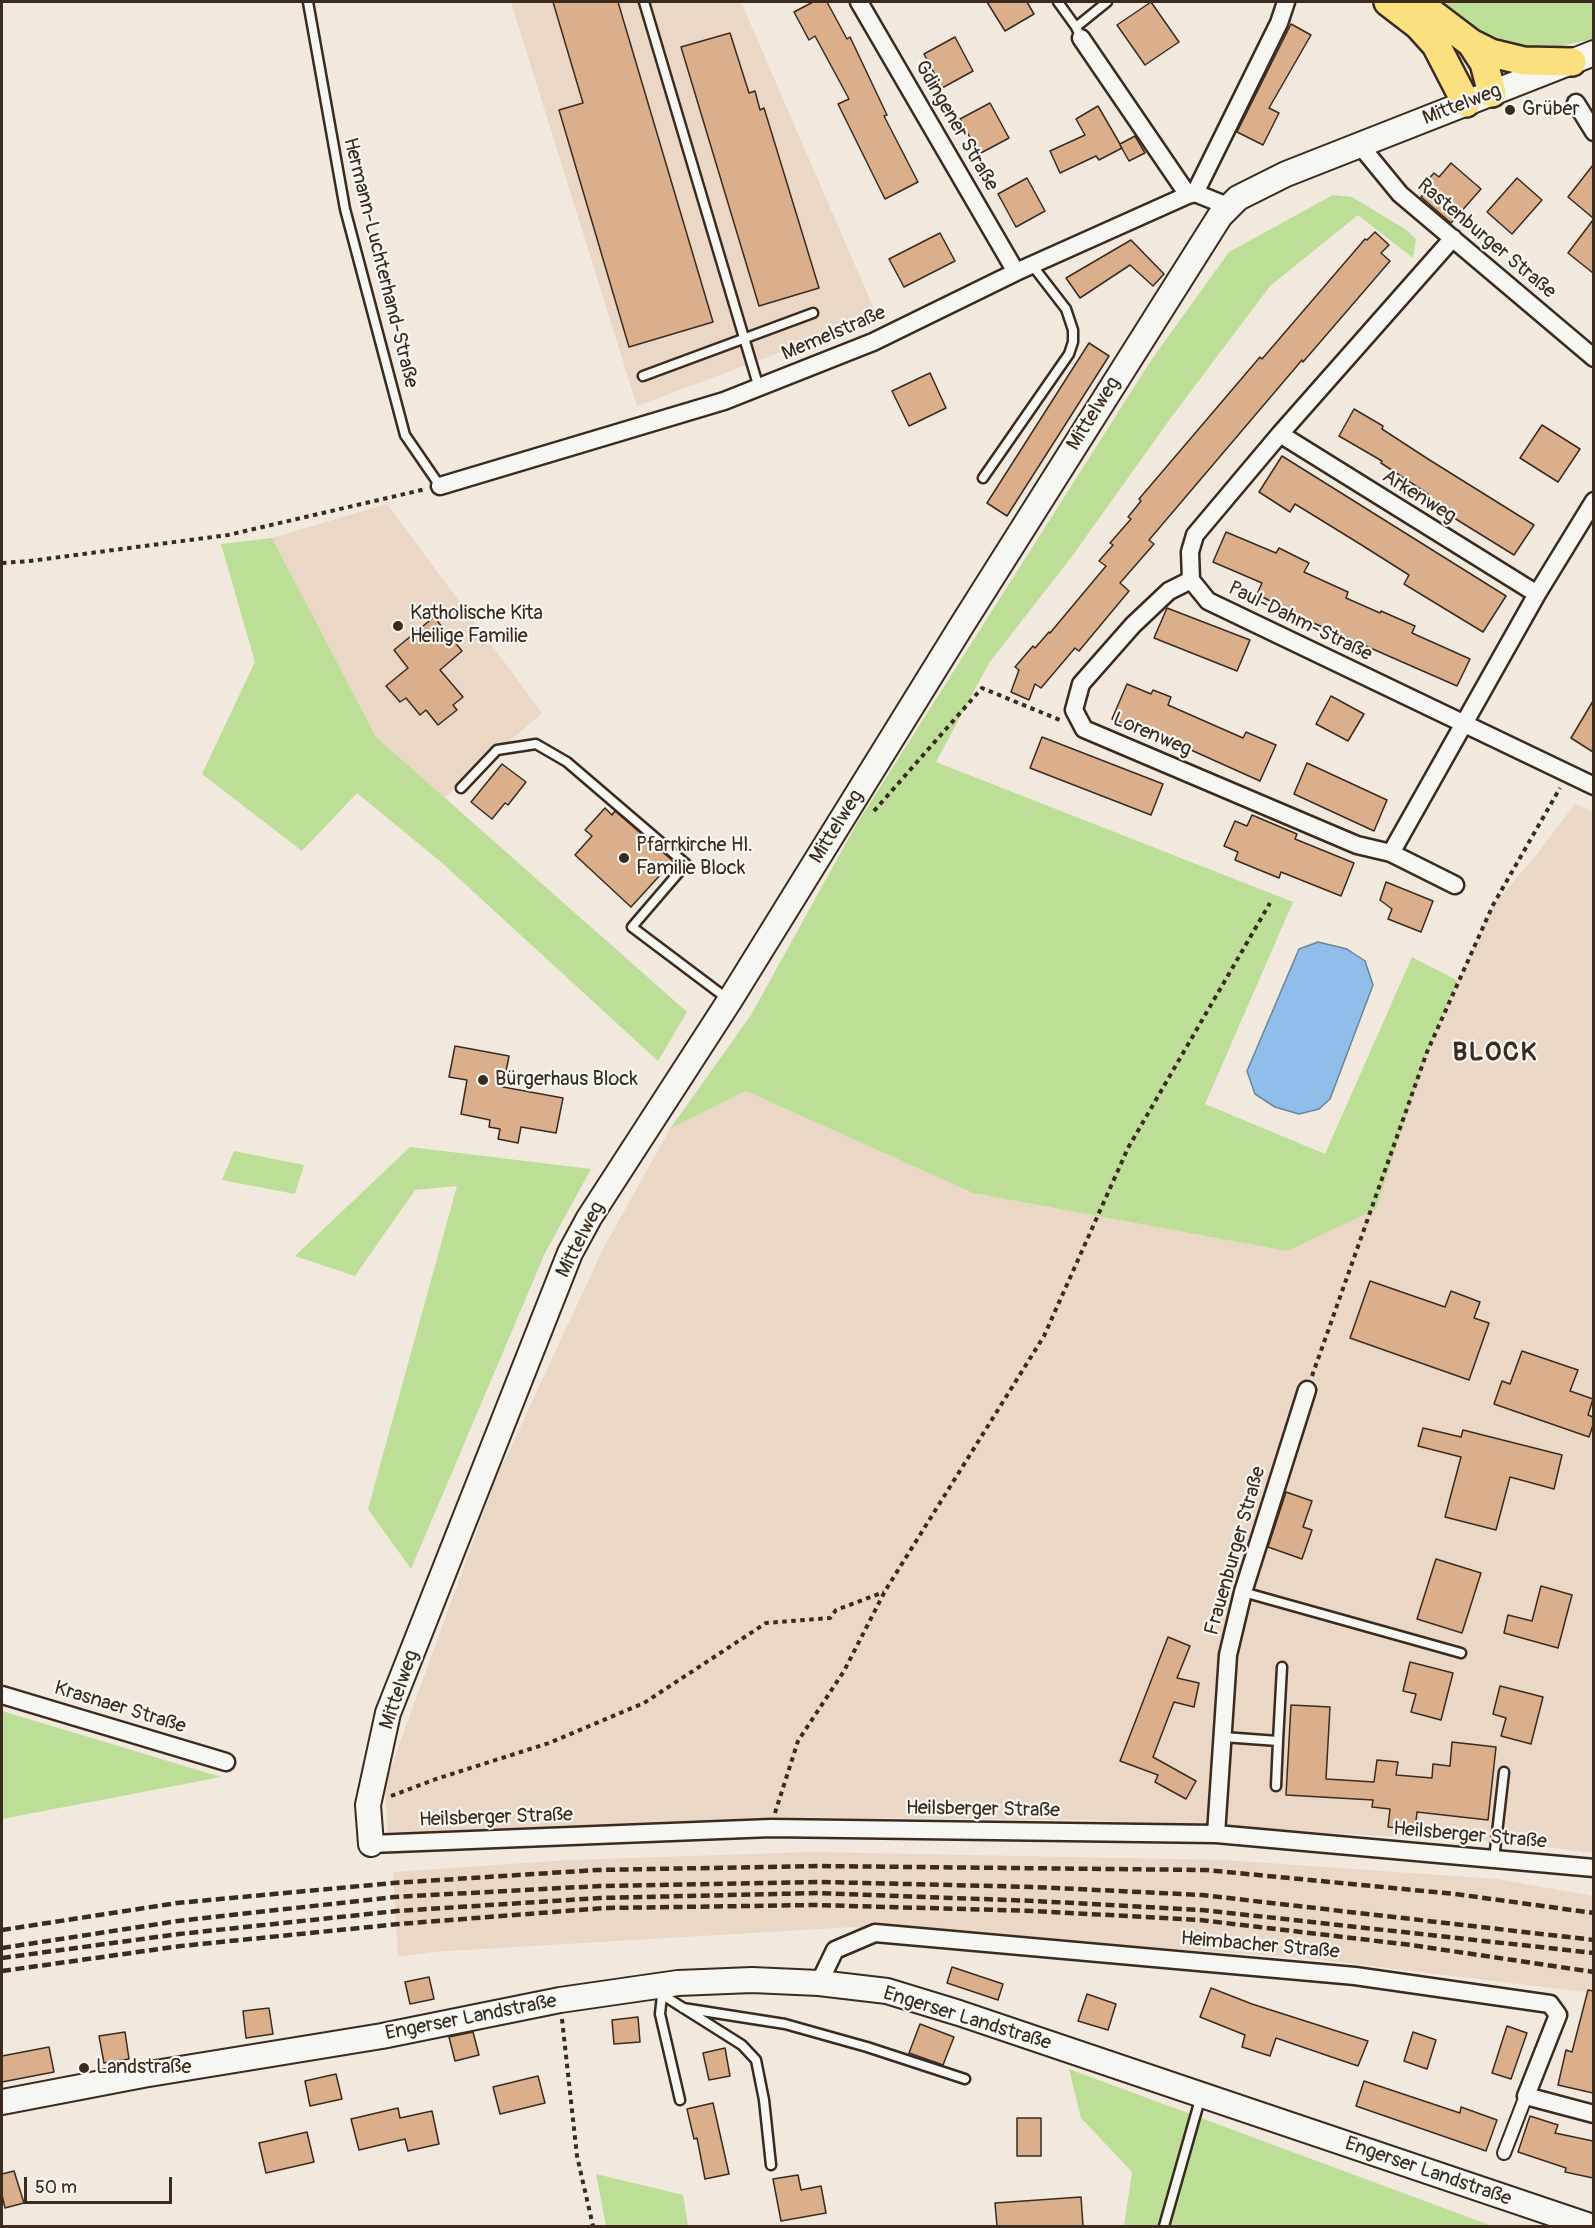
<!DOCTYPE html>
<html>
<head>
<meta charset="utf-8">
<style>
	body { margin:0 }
	#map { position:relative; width:1595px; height:2228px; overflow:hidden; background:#f1e8de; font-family:Pangolin,sans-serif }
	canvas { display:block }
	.frame { position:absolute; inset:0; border:3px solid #3b2a1e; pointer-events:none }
	.scale { position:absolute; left:24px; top:2177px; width:148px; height:27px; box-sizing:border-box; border:3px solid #3b2a1e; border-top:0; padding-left:8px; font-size:18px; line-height:21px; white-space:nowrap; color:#3b2a1e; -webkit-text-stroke:4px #f6f6f2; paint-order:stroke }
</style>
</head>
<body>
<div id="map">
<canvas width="1595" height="2228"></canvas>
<div class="frame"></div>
<div class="scale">50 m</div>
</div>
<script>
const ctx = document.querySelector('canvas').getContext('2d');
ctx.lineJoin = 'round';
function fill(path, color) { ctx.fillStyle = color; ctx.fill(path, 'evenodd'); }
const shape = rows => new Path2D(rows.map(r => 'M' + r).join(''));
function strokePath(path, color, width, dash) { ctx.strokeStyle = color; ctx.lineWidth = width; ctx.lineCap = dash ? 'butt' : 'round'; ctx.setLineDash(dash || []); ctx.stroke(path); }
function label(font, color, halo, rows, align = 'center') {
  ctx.font = font + ' Pangolin,sans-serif'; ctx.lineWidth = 4.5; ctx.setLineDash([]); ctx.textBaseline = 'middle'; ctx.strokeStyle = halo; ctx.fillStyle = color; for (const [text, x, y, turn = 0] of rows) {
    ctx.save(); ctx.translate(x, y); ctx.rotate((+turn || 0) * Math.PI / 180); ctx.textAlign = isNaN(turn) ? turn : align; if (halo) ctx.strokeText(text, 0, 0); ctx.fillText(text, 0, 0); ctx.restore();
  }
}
const built = shape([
	[511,2,741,2,877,316,637,406],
	[387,504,542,713,444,798,376,737,272,538],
	[1575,804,1593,812,1593,1853,1513,1843,1089,1820,769,1817,388,1834,385,1784,495,1481,603,1249,670,1129,746,1091,973,1193,1287,1251,1427,1052,1493,905,1534,858],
	[812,1852,1224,1860,1497,1879,1593,1896,1593,1993,1306,1958,853,1927,431,1952,398,1957,393,1872,569,1860]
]);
const green = shape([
	[1425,2,1593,2,1593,39,1538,51,1490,42],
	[1333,195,1352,197,1405,229,1416,239,1413,258,1358,215,1270,286,1170,419,1073,555,989,663,936,762,1293,902,1205,1104,1325,1154,1412,957,1458,981,1427,1052,1376,1209,1287,1251,973,1193,746,1091,670,1129,751,1015,856,825,1152,359,1229,252],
	[272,538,376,737,687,1012,658,1061,441,862,357,793,302,851,202,774,255,662,221,544],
	[410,1147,591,1169,545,1253,411,1569,368,1509,457,1186,415,1190,355,1276,295,1256],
	[234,1151,304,1165,295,1194,222,1180],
	[2,1711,221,1777,2,1819],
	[1069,2069,1492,2226,1124,2226,1132,2172,1081,2118],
	[596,2174,683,2195,688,2226,606,2226]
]);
const water = shape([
	[1318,942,1347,949,1365,961,1373,985,1330,1099,1319,1109,1299,1114,1275,1107,1255,1094,1247,1071,1299,949,1318,942]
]);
const building = shape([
	[553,2,618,2,713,322,629,347,559,110,583,103,553,2],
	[813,2,827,2,847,39,850,37,887,115,884,116,918,182,885,199,838,104,849,99,815,36,809,40,794,12,813,2],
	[987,2,1027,2,1034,14,1005,31,987,2],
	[1151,2,1179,42,1145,65,1117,25,1151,2],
	[1291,24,1311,35,1269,108,1279,113,1263,145,1237,132,1291,24],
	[730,33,749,93,755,91,760,110,764,108,819,288,759,306,681,47,730,33],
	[955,37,973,71,942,88,924,54,955,37],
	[990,103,1009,138,979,154,960,119,990,103],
	[1098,106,1120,144,1135,136,1145,153,1129,161,1120,145,1122,148,1099,160,1096,156,1060,173,1050,151,1085,135,1076,119,1098,106],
	[1451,163,1481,189,1451,223,1421,197,1425,192,1420,188,1434,173,1439,177,1451,163],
	[1593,165,1593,218,1568,197,1593,165],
	[1027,178,1045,211,1016,227,998,194,1027,178],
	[1517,178,1542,200,1512,234,1487,212,1517,178],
	[1593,220,1593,273,1568,253,1593,220],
	[1375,232,1389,245,1381,253,1390,261,1303,362,1302,360,1149,540,1154,544,1120,583,1129,591,1079,651,1075,648,1041,688,1035,684,1029,700,1011,692,1019,670,1015,667,1033,646,1035,648,1049,632,1050,633,1106,566,1099,561,1113,545,1110,543,1131,519,1128,517,1141,501,1139,499,1260,357,1262,359,1365,239,1367,240,1375,232],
	[940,233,955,261,904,287,889,259,940,233],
	[1131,240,1164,274,1153,286,1130,265,1080,298,1066,278,1131,240],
	[1089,343,1109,356,1007,516,987,503,1089,343],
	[930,373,946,408,909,426,892,391,930,373],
	[1354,409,1383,426,1382,429,1428,459,1534,525,1514,555,1425,500,1428,494,1381,463,1382,461,1339,436,1354,409],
	[1542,425,1580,449,1558,482,1520,458,1542,425],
	[1282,456,1506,596,1483,632,1404,584,1409,575,1360,544,1295,504,1290,512,1259,492,1282,456],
	[1226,532,1276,553,1279,548,1309,563,1304,572,1348,592,1346,598,1380,613,1381,611,1415,626,1412,633,1470,659,1457,686,1302,618,1257,594,1262,583,1213,562,1226,532],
	[1167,608,1250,640,1237,671,1154,638,1167,608],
	[434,617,462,651,440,670,463,697,453,705,457,710,438,725,426,710,420,715,406,698,400,702,386,686,408,668,394,650,434,617],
	[1127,684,1151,694,1153,690,1171,697,1168,705,1243,738,1246,732,1276,745,1260,781,1142,728,1141,730,1112,719,1127,684],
	[1331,696,1364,714,1348,741,1316,724,1331,696],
	[1593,701,1593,752,1571,738,1593,701],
	[1042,737,1163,784,1151,815,1030,768,1042,737],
	[1307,763,1387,800,1374,831,1294,794,1307,763],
	[502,764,526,782,508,805,505,803,492,819,471,802,502,764],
	[605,808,612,815,615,811,673,861,631,907,575,855,592,836,585,830,605,808],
	[1252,815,1297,834,1295,839,1354,863,1341,896,1281,872,1279,878,1235,860,1238,852,1224,846,1235,821,1247,826,1252,815],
	[1386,882,1433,901,1421,932,1388,919,1392,909,1380,900,1386,882],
	[455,1046,509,1056,503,1087,563,1098,556,1133,521,1127,518,1143,498,1139,500,1129,489,1127,490,1120,461,1114,467,1080,449,1077,455,1046],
	[1370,1281,1445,1307,1451,1291,1480,1302,1474,1318,1489,1323,1469,1380,1350,1338,1370,1281],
	[1522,1351,1578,1370,1570,1391,1593,1399,1588,1415,1593,1417,1593,1425,1589,1437,1494,1404,1502,1381,1510,1384,1522,1351],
	[1423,1428,1461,1437,1463,1430,1562,1455,1554,1489,1510,1477,1496,1530,1445,1517,1461,1457,1418,1446,1423,1428],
	[1286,1492,1312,1501,1303,1527,1312,1530,1302,1559,1268,1547,1286,1492],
	[1436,1559,1481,1573,1462,1633,1417,1619,1436,1559],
	[1541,1586,1572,1595,1558,1648,1504,1633,1508,1615,1532,1621,1541,1586],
	[1168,1637,1190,1646,1177,1678,1199,1683,1194,1707,1174,1702,1153,1757,1196,1781,1186,1799,1155,1782,1158,1775,1120,1761,1168,1637],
	[1410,1662,1453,1673,1441,1720,1411,1712,1416,1694,1403,1691,1410,1662],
	[1500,1686,1543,1697,1531,1744,1501,1736,1506,1718,1493,1714,1500,1686],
	[1291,1705,1330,1707,1326,1779,1374,1782,1377,1760,1398,1762,1396,1775,1432,1778,1433,1764,1450,1766,1452,1742,1496,1747,1488,1820,1417,1812,1415,1830,1388,1827,1390,1809,1372,1807,1373,1800,1286,1795,1291,1705],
	[952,1967,1003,1984,998,2000,947,1983,952,1967],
	[429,1977,434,1999,410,2004,405,1982,429,1977],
	[1211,1988,1252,2004,1368,2041,1358,2066,1276,2038,1270,2056,1242,2047,1245,2035,1200,2017,1211,1988],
	[1588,1990,1593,1991,1593,2093,1558,2085,1566,2050,1572,2052,1588,1990],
	[1087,1994,1116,2004,1108,2030,1078,2021,1087,1994],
	[269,2008,273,2034,246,2038,243,2011,269,2008],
	[638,2017,640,2042,614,2044,612,2020,638,2017],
	[920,2024,954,2037,943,2065,909,2053,920,2024],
	[1507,2026,1527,2033,1511,2079,1492,2073,1507,2026],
	[125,2032,129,2059,104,2063,99,2036,125,2032],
	[473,2032,479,2055,455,2061,449,2037,473,2032],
	[1413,2032,1436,2040,1427,2069,1404,2061,1413,2032],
	[49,2047,54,2072,2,2082,2,2056,49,2047],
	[725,2048,730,2076,709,2080,703,2053,725,2048],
	[336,2074,342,2099,310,2106,305,2081,336,2074],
	[538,2076,545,2103,500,2114,493,2087,538,2076],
	[1364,2081,1460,2113,1461,2107,1497,2120,1486,2151,1356,2106,1364,2081],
	[713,2103,729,2174,705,2179,697,2138,694,2139,687,2109,713,2103],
	[398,2108,400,2118,432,2111,439,2144,408,2151,405,2139,359,2150,351,2119,398,2108],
	[1530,2116,1558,2125,1555,2133,1593,2141,1593,2178,1565,2172,1566,2168,1518,2152,1530,2116],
	[1017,2118,1041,2118,1041,2156,1017,2156,1017,2118],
	[307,2132,314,2162,266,2173,259,2143,307,2132],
	[14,2171,24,2203,5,2208,2,2195,2,2174,14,2171],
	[798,2175,801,2190,821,2186,826,2213,781,2221,773,2179,798,2175],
	[1081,2197,1083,2226,997,2226,995,2203,1081,2197]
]);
const path = shape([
	[2,563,30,561,228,535,426,489],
	[874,811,982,688,1060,720],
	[1312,1376,1427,1052,1493,905,1560,788],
	[391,1796,436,1779,549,1743,644,1703,766,1623,830,1618,836,1610,884,1592],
	[775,1813,798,1741,844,1671,885,1591,1044,1336,1128,1148,1270,903],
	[562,2019,577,2156,593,2226]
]);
const service = shape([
	[308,2,345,209,405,435,440,486],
	[644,2,759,388],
	[1058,2,1076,27,1081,38],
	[1076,27,1107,2],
	[643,376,813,313],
	[983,478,1069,354,1073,342,1073,330,1066,309,1032,265],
	[461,788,497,750,536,744,567,762,686,864,632,927,729,1000],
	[1243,1592,1461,1653],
	[1223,1737,1278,1741,1282,1667],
	[1276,1786,1278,1741],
	[1494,1859,1504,1772],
	[658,1992,742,2045,756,2060,764,2100,771,2165],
	[662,1995,660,2014,680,2100],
	[683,2008,785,2024,867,2047,965,2079],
	[1164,2226,1201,2096]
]);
const pedestrian = shape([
	[1504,2153,1526,2096]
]);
const minor = shape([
	[859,2,1016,272],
	[1081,38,1188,195],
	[1576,103,1594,132],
	[1359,144,1400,194,1594,358],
	[1195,193,1279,23,1286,2],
	[1453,238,1280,434,1195,535,1190,552,1191,580,1208,601,1594,786],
	[1280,434,1537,594],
	[440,486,724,401,873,342,1016,272,1188,195,1195,193,1220,203,1227,209],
	[1191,580,1169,591,1133,625,1081,684,1074,710,1084,729,1357,845,1391,853,1455,885],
	[1391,853,1537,594,1594,501],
	[2,1695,226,1762],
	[1216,1834,1228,1655,1243,1592,1307,1390],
	[371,1844,771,1828,1216,1834,1594,1868],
	[819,1983,835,1950,875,1933,1355,1976,1550,2004,1558,2015,1526,2096,1594,2114]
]);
const secondary = shape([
	[371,1844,368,1805,388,1713,570,1253,589,1218,730,1000,962,625,1220,216,1238,198,1286,174,1594,53],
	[2,2102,143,2075,382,2036,560,2000,650,1987,678,1983,752,1980,819,1983,887,1991,959,2013,1590,2226]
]);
const trunk = shape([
	[1388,2,1418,25,1436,45,1466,103],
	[1417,2,1471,43,1491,53,1524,61,1572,62],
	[1471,43,1484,63,1492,93]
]);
const rail = shape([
	[2,1930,177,1903,393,1883,597,1870,818,1866,1206,1870,1455,1894,1594,1913],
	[2,1948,178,1921,394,1897,600,1886,821,1882,1035,1887,1202,1895,1594,1940],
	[2,1958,179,1934,397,1911,600,1898,818,1893,1035,1901,1202,1910,1594,1953],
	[2,1971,181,1946,399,1924,604,1908,817,1905,1034,1911,1200,1920,1411,1945,1594,1972]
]);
const markers = [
	[1510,110,6,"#3b2a1e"],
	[398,626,6,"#3b2a1e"],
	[624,858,6,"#3b2a1e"],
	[483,1080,6,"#3b2a1e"],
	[84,2068,6,"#3b2a1e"]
];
const streetNames = [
	["Mittelweg",1462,105,-21],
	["Gdingener Straße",956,126,60],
	["Rastenburger Straße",1486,239,40],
	["Hermann-Luchterhand-Straße",380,263,76],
	["Memelstraße",834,334,-23],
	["Mittelweg",1094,414,-58],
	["Arkenweg",1419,497,32],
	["Paul-Dahm-Straße",1300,622,26],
	["Lorenweg",1152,735,23],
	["Mittelweg",837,827,-58],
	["Mittelweg",581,1240,-63],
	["Frauenburger Straße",1236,1551,-74],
	["Mittelweg",400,1690,-71],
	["Krasnaer Straße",120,1708,17],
	["Heilsberger Straße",983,1810,1],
	["Heilsberger Straße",496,1818,-2],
	["Heilsberger Straße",1470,1836,5],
	["Heimbacher Straße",1260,1946,5],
	["Engerser Landstraße",471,2018,-11],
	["Engerser Landstraße",967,2019,17],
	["Engerser Landstraße",1428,2172,19]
];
const poiNames = [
	["Grüber",1522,110],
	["Katholische Kita",410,614],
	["Heilige Familie",410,637],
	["Pfarrkirche Hl.",636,846],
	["Familie Block",636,869],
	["Bürgerhaus Block",495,1080],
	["Landstraße",96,2068]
];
const districtNames = [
	["BLOCK",1495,1053]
];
fill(built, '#ead7c5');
fill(green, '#bdde97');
fill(water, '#8fbeea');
strokePath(water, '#6d8398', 1.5);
fill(building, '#dbae8c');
strokePath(building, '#3b2a1e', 1.5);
strokePath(service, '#3b2a1e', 13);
strokePath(pedestrian, '#3b2a1e', 16);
strokePath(minor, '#3b2a1e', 21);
strokePath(secondary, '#3b2a1e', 28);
strokePath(trunk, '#3b2a1e', 32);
strokePath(path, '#3b2a1e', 4, [4.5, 4.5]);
strokePath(service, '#f6f6f2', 8);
strokePath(pedestrian, '#f6f6f2', 12);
strokePath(minor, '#f6f6f2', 16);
strokePath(secondary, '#f6f6f2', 24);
strokePath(trunk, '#fbe080', 27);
strokePath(rail, '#3b2a1e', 4.5, [9, 4.5]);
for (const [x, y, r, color] of markers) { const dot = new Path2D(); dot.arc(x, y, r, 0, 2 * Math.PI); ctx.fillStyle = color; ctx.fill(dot); strokePath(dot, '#f6f6f2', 2); }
label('20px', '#3b2a1e', '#f6f6f2', streetNames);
label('20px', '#3b2a1e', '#f6f6f2', poiNames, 'left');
ctx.letterSpacing = '1.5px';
label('bold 26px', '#3b2a1e', '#f6f6f2', districtNames);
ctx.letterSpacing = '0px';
</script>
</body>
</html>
